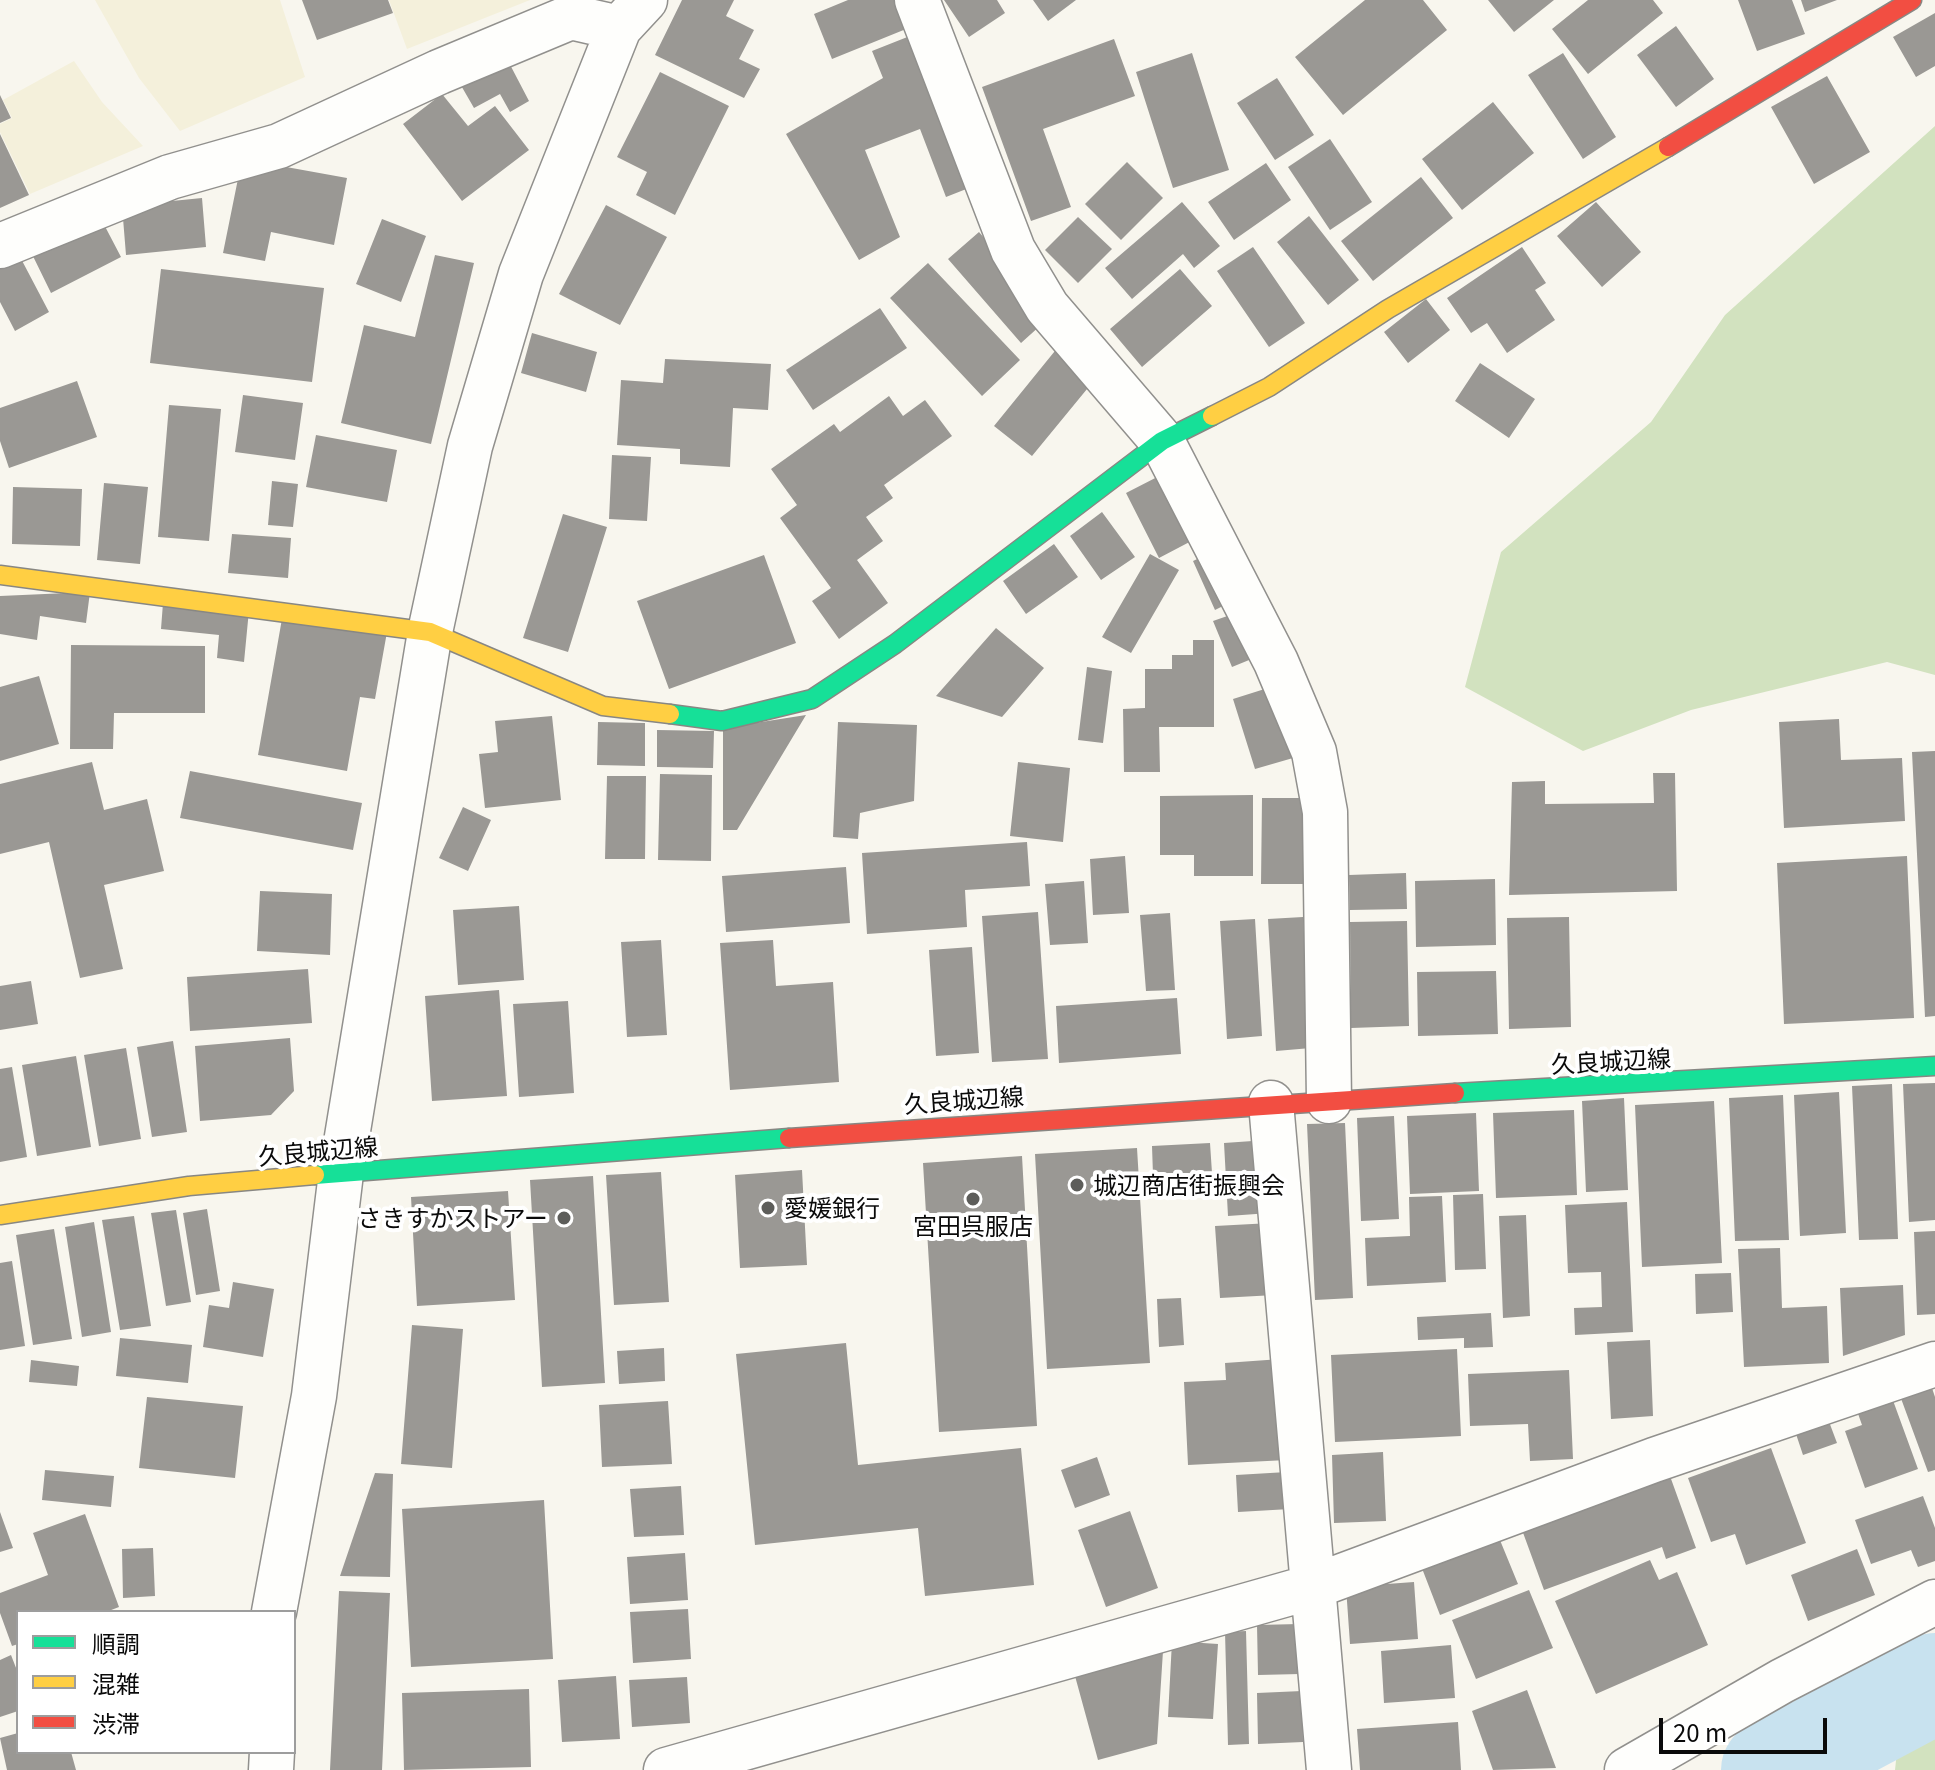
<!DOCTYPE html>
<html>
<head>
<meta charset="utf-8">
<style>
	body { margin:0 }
	#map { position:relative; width:1935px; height:1770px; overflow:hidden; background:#f8f6ee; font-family:Georgia,"Noto Sans JP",serif }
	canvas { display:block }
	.legend { position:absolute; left:16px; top:1610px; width:280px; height:144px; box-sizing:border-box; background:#fff; border:2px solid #9d9d9d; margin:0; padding:10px 14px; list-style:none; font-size:24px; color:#0a0a0a }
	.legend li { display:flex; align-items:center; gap:16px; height:40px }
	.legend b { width:40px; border:2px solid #9d9d9d }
	.scale { position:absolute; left:1659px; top:1718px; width:168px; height:36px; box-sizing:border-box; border:4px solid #0a0a0a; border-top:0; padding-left:10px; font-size:24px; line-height:28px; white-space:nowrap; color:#0a0a0a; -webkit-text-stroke:6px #fff; paint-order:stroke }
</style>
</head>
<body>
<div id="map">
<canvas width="1935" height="1770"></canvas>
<ul class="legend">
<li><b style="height:10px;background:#16e098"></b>順調</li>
<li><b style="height:10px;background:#ffcf43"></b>混雑</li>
<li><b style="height:10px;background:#f24e42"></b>渋滞</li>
</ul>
<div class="scale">20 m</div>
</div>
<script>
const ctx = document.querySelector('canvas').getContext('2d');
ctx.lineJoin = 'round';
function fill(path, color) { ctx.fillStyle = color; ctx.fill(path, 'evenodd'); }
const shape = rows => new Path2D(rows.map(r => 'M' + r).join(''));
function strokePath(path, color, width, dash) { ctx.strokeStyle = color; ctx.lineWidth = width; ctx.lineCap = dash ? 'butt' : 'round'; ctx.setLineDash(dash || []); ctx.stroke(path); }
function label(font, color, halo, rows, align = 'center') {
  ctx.font = font + ' Georgia,"Noto Sans JP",serif'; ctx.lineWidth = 8; ctx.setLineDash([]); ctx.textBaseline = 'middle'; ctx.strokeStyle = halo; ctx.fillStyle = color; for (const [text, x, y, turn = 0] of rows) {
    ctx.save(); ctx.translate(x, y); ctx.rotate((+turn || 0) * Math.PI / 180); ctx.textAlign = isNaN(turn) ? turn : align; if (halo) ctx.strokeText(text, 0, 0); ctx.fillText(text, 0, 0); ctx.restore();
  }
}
const farmland = shape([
	[95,0,280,0,305,77,180,131,139,78],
	[389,0,530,0,407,49],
	[74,61,102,102,143,146,30,194,0,132,0,124,12,118,3,100]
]);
const forest = shape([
	[1935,126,1935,675,1887,662,1691,710,1583,751,1465,687,1501,552,1651,422,1725,315],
	[1935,1725,1935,1770,1895,1770,1898,1742]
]);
const river = shape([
	[1771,1770,1935,1683]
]);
const building = shape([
	[302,0,388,0,393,13,317,40],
	[682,0,734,0,726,16,754,30,739,59,760,69,744,98,655,55],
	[848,0,900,0,911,27,832,59,814,14],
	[944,0,997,0,1005,13,969,37],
	[1033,0,1076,0,1048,21],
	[1365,0,1423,0,1447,30,1343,115,1295,57],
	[1488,0,1554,0,1514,32],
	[1588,0,1653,0,1663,13,1588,74,1552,29],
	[1738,0,1792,0,1805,34,1757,51],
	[1801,0,1837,0,1805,12],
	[1935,13,1935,66,1916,77,1893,37],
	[1676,26,1714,79,1676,107,1637,55],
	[920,32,979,184,946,197,920,129,865,150,900,237,859,260,786,134,883,78,872,51],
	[1114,39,1135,96,1043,129,1071,207,1031,221,982,87],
	[1192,53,1229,170,1173,188,1136,72],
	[1563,53,1616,137,1583,159,1528,75],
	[506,57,529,101,510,112,500,94,474,108,459,82],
	[660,72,729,106,675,215,636,195,647,172,617,157],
	[1827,76,1870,152,1814,184,1771,107],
	[1277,78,1314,135,1275,160,1237,103],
	[442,94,468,126,495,106,529,150,462,201,403,124],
	[0,95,11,118,0,123],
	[1493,102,1534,153,1462,210,1422,159],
	[0,134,29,195,0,208],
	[1330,139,1372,202,1330,230,1288,167],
	[242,159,347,178,334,245,271,232,265,261,223,253],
	[1127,162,1163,198,1121,240,1085,204],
	[1266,163,1291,200,1234,240,1208,202],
	[1421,177,1453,218,1373,281,1341,241],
	[202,198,206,247,126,255,122,206],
	[1182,202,1220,246,1194,268,1183,254,1132,299,1105,268],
	[1596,202,1641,252,1602,287,1557,236],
	[606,205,667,237,620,325,559,294],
	[98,213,121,257,51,293,29,248],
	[1309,216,1359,280,1328,305,1277,242],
	[1078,217,1112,249,1078,283,1045,250],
	[382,219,426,236,401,302,356,284],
	[979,232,1051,316,1021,343,948,259],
	[1253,247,1305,323,1269,347,1217,271],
	[1522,247,1546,283,1535,290,1555,320,1507,353,1487,323,1471,333,1447,298],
	[18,253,49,312,15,331,0,302,0,262],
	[435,255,474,263,431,444,341,423,364,325,415,337],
	[928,263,1020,360,982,396,890,298],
	[161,269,324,288,312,382,150,363],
	[1180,269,1212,306,1142,367,1110,329],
	[1426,299,1450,330,1408,363,1384,332],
	[880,308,907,348,813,410,786,370],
	[532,333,597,352,586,392,521,373],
	[1063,341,1101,372,1032,456,994,426],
	[665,359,771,364,768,410,733,408,730,467,680,464,680,449,617,445,621,380,663,383],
	[1480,363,1535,399,1509,438,1455,401],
	[77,381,97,437,9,468,0,441,0,408],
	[243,395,303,403,295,460,235,452],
	[889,396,903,416,925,400,952,436,884,485,893,498,866,517,883,541,857,560,888,603,839,639,812,601,831,588,780,518,797,505,771,469,834,424,840,432],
	[169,405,221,409,209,541,158,537],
	[316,435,397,450,387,502,306,487],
	[612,455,651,457,647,521,609,519],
	[1165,473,1199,537,1159,558,1126,493],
	[272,481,298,484,293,527,268,525],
	[104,483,148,487,140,564,97,560],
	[13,487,82,489,80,546,12,544],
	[1102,512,1135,557,1101,580,1070,536],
	[563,514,607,527,568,652,523,638],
	[232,534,291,538,288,578,228,573],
	[1054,544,1078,577,1026,614,1003,581],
	[1150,554,1179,570,1131,653,1102,637],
	[1208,554,1231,602,1215,610,1193,561],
	[764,555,796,643,669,689,637,601],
	[90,592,86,623,40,616,37,640,0,634,0,596],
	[163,603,249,610,244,662,217,658,219,635,161,629],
	[283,613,387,632,375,699,360,697,347,771,258,755],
	[1236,613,1254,658,1232,667,1213,621],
	[996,628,1044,668,1002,717,936,696],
	[1193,640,1214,640,1214,727,1159,727,1160,772,1124,772,1123,709,1145,708,1145,669,1172,669,1172,655,1193,655],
	[71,645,205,646,205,713,114,713,113,749,70,749],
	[1087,667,1112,671,1103,743,1078,740],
	[39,676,59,744,0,761,0,687],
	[1271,687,1293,758,1255,769,1233,699],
	[806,715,737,830,723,830,723,728],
	[552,716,561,800,485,808,479,754,498,752,495,721],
	[1839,719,1841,760,1902,758,1905,821,1784,828,1779,722],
	[598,722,645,723,645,766,597,765],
	[838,722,917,725,914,801,860,813,858,839,833,837],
	[657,730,714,731,713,768,657,767],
	[1935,751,1935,1016,1925,1017,1912,752],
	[92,762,104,810,147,799,164,871,104,885,123,969,80,978,49,842,0,854,0,784],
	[1018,762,1070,768,1063,842,1010,836],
	[190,771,362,803,353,850,180,818],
	[1653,773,1675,773,1677,891,1509,895,1512,782,1545,781,1545,804,1654,803],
	[660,774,712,775,711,861,658,860],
	[607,776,646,776,645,859,605,859],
	[1253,795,1253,876,1194,876,1194,855,1160,855,1160,796],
	[1262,798,1308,798,1307,884,1261,884],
	[463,807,491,820,468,871,439,858],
	[1027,842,1030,886,965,890,967,927,867,934,862,853],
	[1125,856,1129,913,1093,915,1090,859],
	[1907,856,1914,1018,1784,1024,1777,863],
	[846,867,850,923,726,932,722,876],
	[1406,873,1407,909,1350,910,1349,875],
	[1495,879,1496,945,1416,947,1415,881],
	[1084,881,1088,943,1050,945,1045,884],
	[260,891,332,894,330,955,257,951],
	[519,906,524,980,458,985,453,910],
	[1038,912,1048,1059,992,1062,982,916],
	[1170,913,1175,990,1146,991,1140,915],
	[1303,917,1311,1048,1276,1051,1268,919],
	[1569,917,1571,1027,1509,1029,1507,918],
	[1255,919,1262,1036,1227,1039,1220,921],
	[1407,921,1409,1026,1351,1028,1350,922],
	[661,940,667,1035,627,1037,621,942],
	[773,940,776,986,833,982,839,1082,730,1090,720,943],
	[972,947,979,1053,936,1056,929,950],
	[308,969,312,1023,190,1031,187,977],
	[1496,971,1498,1034,1418,1036,1417,972],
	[31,981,38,1024,0,1030,0,986],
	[499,990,507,1096,432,1101,425,996],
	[1177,998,1181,1054,1059,1063,1056,1006],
	[568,1001,574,1093,519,1097,513,1004],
	[290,1038,294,1091,271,1115,200,1121,195,1046],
	[173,1041,187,1132,152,1137,137,1047],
	[126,1048,141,1139,99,1146,84,1055],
	[76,1056,91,1147,37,1156,22,1065],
	[12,1067,27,1157,0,1162,0,1069],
	[1935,1083,1935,1220,1909,1222,1903,1084],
	[1892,1084,1898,1239,1859,1240,1852,1086],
	[1839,1092,1846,1233,1800,1236,1794,1095],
	[1783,1095,1789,1240,1735,1241,1729,1098],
	[1624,1098,1628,1190,1586,1192,1582,1101],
	[1714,1101,1722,1263,1642,1267,1635,1105],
	[1574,1110,1577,1195,1496,1198,1493,1113],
	[1476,1113,1479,1191,1410,1194,1407,1116],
	[1394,1116,1399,1219,1361,1221,1357,1118],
	[1345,1123,1353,1298,1315,1300,1307,1124],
	[1267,1140,1270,1213,1228,1216,1224,1143],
	[1210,1143,1212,1173,1153,1175,1152,1146],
	[1137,1148,1150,1363,1047,1369,1035,1154],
	[1022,1156,1037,1426,939,1432,923,1163],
	[802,1170,807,1265,740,1268,735,1175],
	[661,1172,669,1302,614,1305,606,1175],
	[593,1176,605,1383,542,1387,530,1180],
	[508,1191,515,1300,417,1306,411,1197],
	[1483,1194,1486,1269,1455,1270,1453,1195],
	[1442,1196,1446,1282,1367,1286,1365,1238,1410,1236,1409,1197],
	[1627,1202,1633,1332,1575,1335,1574,1308,1602,1307,1601,1272,1568,1273,1565,1205],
	[207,1209,220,1291,196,1295,183,1213],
	[176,1210,191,1302,166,1306,151,1213],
	[1526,1215,1530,1316,1503,1318,1499,1216],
	[134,1216,151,1326,120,1330,102,1220],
	[94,1222,111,1332,82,1337,65,1227],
	[1271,1223,1275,1295,1220,1298,1215,1226],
	[54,1229,72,1339,33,1345,16,1235],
	[1935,1231,1935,1314,1917,1315,1914,1232],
	[1780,1248,1782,1308,1827,1306,1829,1363,1744,1367,1738,1249],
	[12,1261,25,1346,0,1350,0,1263],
	[1731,1273,1733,1312,1696,1314,1695,1274],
	[233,1282,274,1289,263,1357,203,1347,209,1305,229,1308],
	[1903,1285,1905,1335,1843,1356,1840,1288],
	[1181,1298,1184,1345,1159,1347,1157,1299],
	[1491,1313,1493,1347,1464,1348,1464,1338,1418,1340,1417,1317],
	[412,1325,463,1329,452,1468,401,1464],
	[120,1338,192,1345,188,1383,116,1376],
	[1650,1340,1653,1416,1611,1419,1607,1342],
	[846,1343,858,1465,1021,1448,1034,1585,925,1596,918,1528,755,1545,736,1354],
	[664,1348,665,1381,619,1384,617,1351],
	[1457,1349,1461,1436,1335,1442,1331,1355],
	[1281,1359,1287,1460,1188,1465,1184,1382,1226,1380,1225,1363],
	[31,1360,79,1366,77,1386,29,1382],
	[1569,1370,1573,1459,1530,1461,1528,1424,1470,1426,1468,1374],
	[1930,1382,1935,1397,1935,1470,1928,1472,1899,1393],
	[1891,1395,1918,1469,1865,1488,1845,1431,1862,1425,1856,1408],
	[147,1397,243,1406,235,1478,139,1468],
	[668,1401,672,1464,602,1467,599,1405],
	[1828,1419,1837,1443,1803,1455,1795,1431],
	[1771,1448,1806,1543,1746,1565,1735,1534,1711,1542,1688,1478],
	[1383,1452,1386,1521,1334,1523,1332,1455],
	[1097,1457,1110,1495,1075,1508,1061,1470],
	[1666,1465,1696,1548,1666,1559,1662,1547,1544,1590,1518,1519],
	[45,1470,114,1476,111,1507,42,1500],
	[1287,1472,1290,1509,1238,1512,1236,1475],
	[375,1473,393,1474,390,1577,340,1576],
	[681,1486,684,1535,634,1537,630,1489],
	[1923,1496,1935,1528,1935,1561,1918,1567,1911,1550,1871,1564,1855,1520],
	[544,1500,553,1659,411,1667,402,1509],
	[1130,1511,1158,1588,1106,1607,1078,1530],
	[0,1512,13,1548,0,1552],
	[85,1514,119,1607,106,1612,18,1612,18,1644,12,1646,0,1613,0,1593,48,1575,33,1533],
	[1495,1528,1518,1584,1440,1615,1418,1558],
	[153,1548,155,1596,123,1598,122,1549],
	[1857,1549,1875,1595,1808,1621,1791,1575],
	[685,1553,688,1600,630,1604,627,1557],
	[1650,1560,1659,1580,1677,1572,1708,1645,1596,1694,1555,1601],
	[1414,1582,1418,1639,1350,1644,1346,1587],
	[1529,1590,1553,1648,1476,1679,1452,1620],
	[339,1591,390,1593,382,1770,330,1770],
	[688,1609,691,1659,633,1663,630,1612],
	[1299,1624,1300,1674,1258,1675,1257,1625],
	[1246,1631,1249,1744,1228,1745,1225,1632],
	[1172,1641,1218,1644,1213,1719,1168,1717],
	[1451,1645,1455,1698,1384,1703,1381,1651],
	[1163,1651,1157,1744,1098,1760,1075,1676],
	[11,1655,18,1673,18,1711,0,1717,0,1660],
	[616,1676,620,1739,562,1742,558,1680],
	[687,1677,690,1723,632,1727,629,1680],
	[529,1689,531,1767,404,1770,402,1693],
	[1527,1690,1556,1768,1493,1770,1472,1711],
	[1302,1691,1303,1742,1258,1744,1257,1693],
	[1458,1722,1461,1770,1360,1770,1357,1729],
	[18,1733,18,1752,71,1752,76,1770,7,1770,0,1738]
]);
const street = shape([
	[917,0,1013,250,1047,307,1162,441,1276,662,1314,752,1325,812,1329,1101],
	[0,246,170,177,279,146,439,72,571,17,619,28],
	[1271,1103,1329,1770],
	[274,1612,314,1396,341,1173,430,632,470,446,521,274,619,28,645,0],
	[271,1770,272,1752],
	[666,1770,1315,1586,1654,1460,1935,1364],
	[1627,1770,1782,1681,1935,1602]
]);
const fast = shape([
	[670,714,722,721,812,699,895,644,1162,441,1212,416],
	[1455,1093,1935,1066],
	[315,1175,789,1138]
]);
const slow = shape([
	[1212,416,1269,387,1388,309,1668,147],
	[0,575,430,632,603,706,670,714],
	[0,1215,189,1186,315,1175]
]);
const jam = shape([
	[1668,147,1912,0],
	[789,1138,1455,1093]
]);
const markers = [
	[1077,1185,8,"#5d5d5a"],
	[973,1199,8,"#5d5d5a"],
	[768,1208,8,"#5d5d5a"],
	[564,1218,8,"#5d5d5a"]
];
const streetNames = [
	["久良城辺線",1611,1061,-3],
	["久良城辺線",964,1100,-4],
	["久良城辺線",318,1151,-5]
];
const poiNames = [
	["城辺商店街振興会",1093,1185],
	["愛媛銀行",784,1208],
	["さきすかストアー",548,1218,"right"],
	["宮田呉服店",973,1226,"center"]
];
fill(farmland, '#f4f0db');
fill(forest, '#d2e2bf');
strokePath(river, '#c8e2ef', 100);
fill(building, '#9a9894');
strokePath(street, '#91908d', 47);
strokePath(fast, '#888783', 21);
strokePath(slow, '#888783', 21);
strokePath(jam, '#888783', 21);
strokePath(street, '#fefefc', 44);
strokePath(fast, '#16e098', 18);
strokePath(slow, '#ffcf43', 18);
strokePath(jam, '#f24e42', 18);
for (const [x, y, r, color] of markers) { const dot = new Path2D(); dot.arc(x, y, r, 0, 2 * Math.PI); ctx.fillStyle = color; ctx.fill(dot); strokePath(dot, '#fff', 3); }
label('24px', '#0a0a0a', '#fff', streetNames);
label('24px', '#0a0a0a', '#fff', poiNames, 'left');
</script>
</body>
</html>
